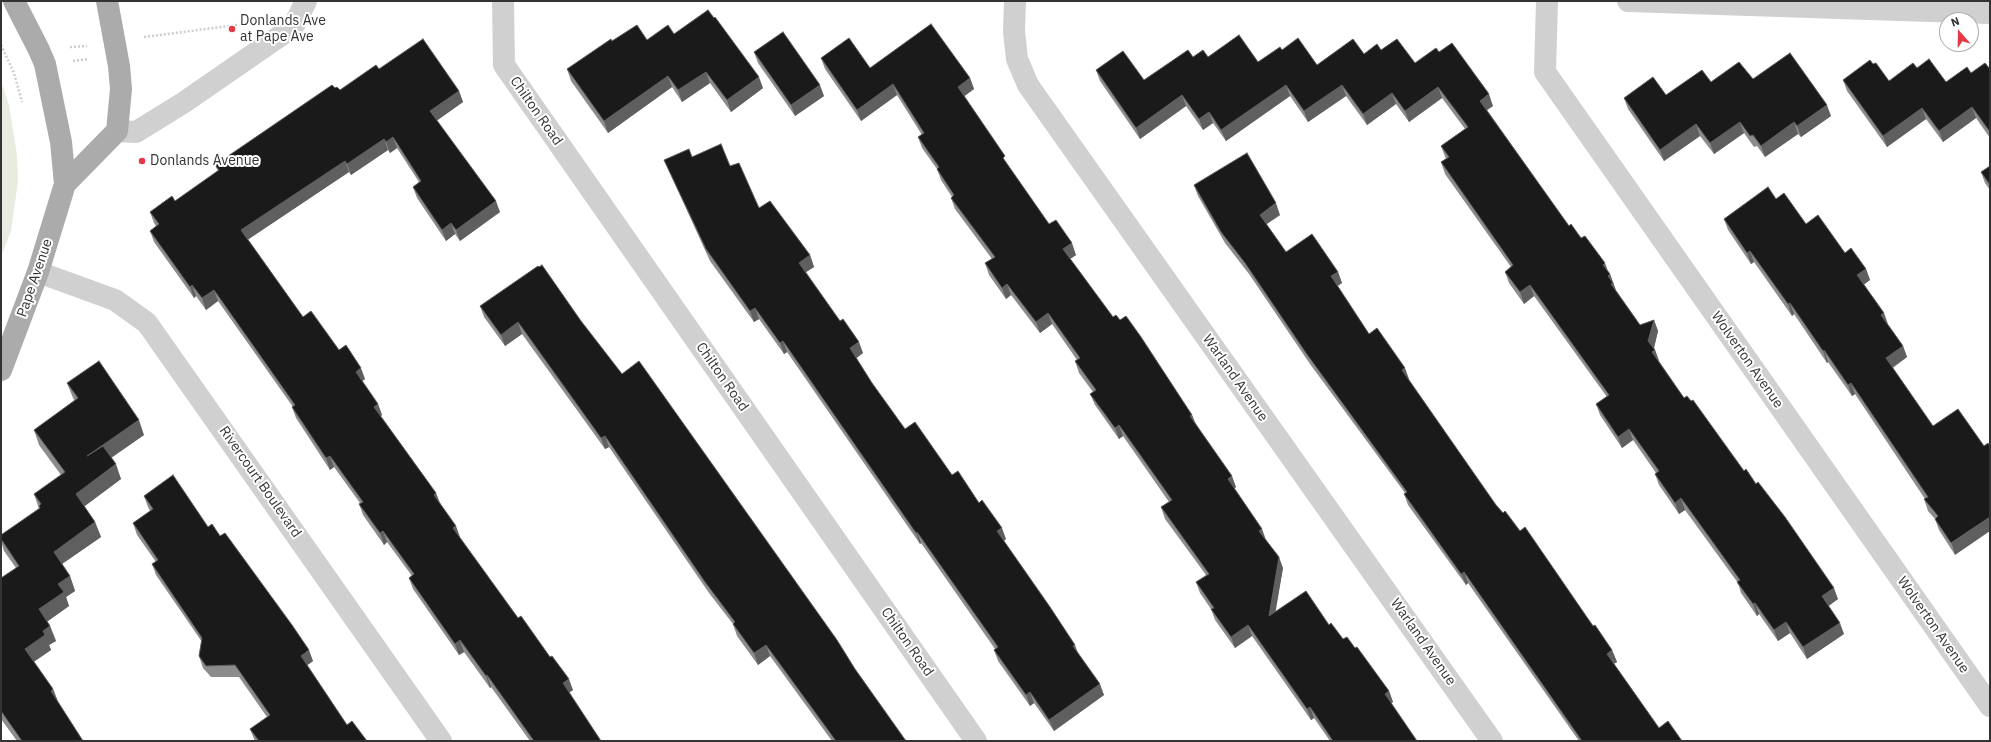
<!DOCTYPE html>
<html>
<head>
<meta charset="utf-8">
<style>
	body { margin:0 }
	#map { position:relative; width:1991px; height:742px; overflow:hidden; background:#fff; font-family:"IBM Plex Sans",sans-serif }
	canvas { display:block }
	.frame { position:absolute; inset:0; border:2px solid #333; pointer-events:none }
	.north { position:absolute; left:1939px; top:12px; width:40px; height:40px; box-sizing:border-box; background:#fff; border:1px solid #adadad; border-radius:50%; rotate:340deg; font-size:11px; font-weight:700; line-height:16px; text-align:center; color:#333 }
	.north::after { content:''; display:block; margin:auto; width:14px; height:18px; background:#e63946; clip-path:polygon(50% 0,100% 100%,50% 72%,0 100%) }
</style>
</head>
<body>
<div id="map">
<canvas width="1991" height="742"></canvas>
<div class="frame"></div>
<div class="north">N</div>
</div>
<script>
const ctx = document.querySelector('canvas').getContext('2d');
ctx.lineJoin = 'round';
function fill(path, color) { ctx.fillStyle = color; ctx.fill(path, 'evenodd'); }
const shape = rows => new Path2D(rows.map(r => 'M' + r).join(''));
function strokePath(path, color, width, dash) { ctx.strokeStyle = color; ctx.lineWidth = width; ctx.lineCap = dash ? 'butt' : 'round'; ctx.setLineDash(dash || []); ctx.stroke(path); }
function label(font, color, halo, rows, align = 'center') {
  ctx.font = font + ' "IBM Plex Sans",sans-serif'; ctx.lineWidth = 4; ctx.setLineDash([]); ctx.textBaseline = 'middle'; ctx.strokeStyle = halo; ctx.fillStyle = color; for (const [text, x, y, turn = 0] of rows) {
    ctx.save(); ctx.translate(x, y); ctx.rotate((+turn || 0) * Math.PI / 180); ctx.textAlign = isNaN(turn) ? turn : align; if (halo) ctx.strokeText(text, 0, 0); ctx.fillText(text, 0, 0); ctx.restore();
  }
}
const green = shape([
	[1,81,9,105,17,155,18,181,11,231,1,256]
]);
const path = shape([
	[144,37,245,24],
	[1,45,14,73,22,102],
	[70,47,87,46],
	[73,61,88,59]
]);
const minor = shape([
	[503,1,504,65,976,741],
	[1015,1,1014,31,1017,59,1028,85,1492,741],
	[1547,1,1545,72,1990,706],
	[1628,1,1990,13],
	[117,131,136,132,183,103,293,27,306,1],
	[38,272,115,300,147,323,441,741]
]);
const major = shape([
	[65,184,117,131,121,89,119,66,107,1],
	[1,370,38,272,65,184,61,142,45,64,39,50,14,1]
]);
const wall = shape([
	[674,34,763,88,731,112,710,83,682,102,672,87,608,133,571,81,567,69,612,41,647,40],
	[1282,50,1317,65,1364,54,1381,50,1415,63,1439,52,1493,106,1487,110,1569,226,1581,238,1610,274,1616,290,1640,325,1654,320,1658,331,1654,348,1655,350,1659,361,1684,398,1691,401,1744,471,1838,599,1828,606,1844,634,1807,659,1790,633,1778,641,1759,614,1757,616,1741,593,1738,583,1685,510,1679,514,1659,485,1655,474,1656,473,1633,440,1622,448,1600,415,1596,404,1607,397,1534,296,1524,304,1509,283,1505,272,1511,267,1445,174,1441,162,1446,159,1441,146,1465,129,1442,98,1409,122,1396,104,1367,125,1346,96,1308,122,1290,96,1226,141,1213,123,1203,130,1186,106,1140,139,1100,81,1096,70,1144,80,1193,57,1208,57,1258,62],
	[754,52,824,96,795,116,758,63],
	[821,58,870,68,970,78,974,89,964,96,1007,164,1049,224,1076,255,1070,259,1113,317,1120,320,1192,415,1196,424,1236,487,1234,489,1283,568,1275,611,1329,625,1343,639,1389,691,1393,702,1391,703,1417,741,1330,741,1314,718,1311,720,1252,636,1235,648,1215,620,1211,609,1200,593,1196,582,1206,575,1165,519,1161,507,1169,502,1123,436,1119,439,1095,405,1090,394,1093,392,1079,373,1075,361,1077,360,1052,324,1040,333,1011,295,1006,299,989,275,985,263,992,259,955,209,951,198,952,197,941,180,937,169,922,148,918,137,922,135,897,95,861,121,825,69],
	[1873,64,1889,81,1917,68,1946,82,1971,73,1990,69,1990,138,1976,118,1943,142,1926,119,1887,147,1847,91,1843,80],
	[379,69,459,91,463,102,437,120,500,212,460,241,455,234,446,241,417,198,413,187,419,182,397,148,390,153,388,150,351,175,349,172,248,239,303,317,339,350,365,379,362,381,378,404,382,415,381,416,436,493,440,503,459,537,518,618,573,690,569,693,601,741,530,741,491,687,490,688,464,652,459,655,413,589,409,578,412,576,387,542,384,545,363,515,359,504,360,503,334,467,330,470,296,418,292,407,293,407,218,301,206,310,196,296,194,298,154,242,150,231,156,226,154,223,150,212,175,201,218,171,215,165,335,88,340,90],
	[1753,79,1831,116,1801,137,1798,134,1765,157,1757,146,1754,147,1744,133,1714,154,1700,136,1664,161,1628,109,1624,98,1666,95,1711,82],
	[692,157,730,166,759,208,810,255,814,267,806,272,840,321,863,353,856,358,872,383,905,429,952,475,979,503,1006,539,1004,541,1078,654,1104,695,1054,731,1034,703,1030,706,998,661,994,650,995,649,921,543,920,544,787,352,784,354,759,319,754,322,710,261,669,171,664,160],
	[1990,166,1990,190,1985,183,1981,172],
	[1194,185,1280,215,1266,224,1286,252,1338,272,1342,283,1338,286,1369,334,1409,379,1408,380,1496,505,1520,531,1612,650,1617,662,1614,664,1659,728,1682,741,1579,741,1468,583,1466,585,1408,505,1404,494,1405,493,1310,364,1249,274,1225,243,1198,196],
	[1776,199,1806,224,1845,253,1866,269,1870,280,1864,284,1887,323,1903,346,1907,357,1893,368,1955,555,1939,530,1935,519,1928,511,1924,499,1925,499,1855,394,1852,396,1828,362,1827,363,1794,314,1792,316,1754,262,1751,264,1728,230,1724,219],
	[480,306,581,321,622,374,855,669,906,741,832,741,770,656,758,665,737,636,733,624,709,593,609,447,605,449,522,334,505,346,484,317],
	[67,383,144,435,111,458,121,479,84,506,95,522,101,537,62,564,70,576,75,591,66,597,69,606,47,621,50,626,56,641,49,645,51,650,34,662,53,689,58,702,83,741,17,741,1,719,1,578,16,568,4,551,1,541,1,535,39,509,34,494,61,475,39,445,34,430,75,401,73,398],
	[144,496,208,527,313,661,307,665,347,725,367,741,255,741,250,729,267,717,239,677,211,677,203,668,199,656,202,642,156,575,152,564,156,562,137,535,133,523,150,511,148,507]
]);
const shadedWall = shape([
	[706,72,710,83,682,102,678,90],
	[668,76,672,87,608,133,604,121],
	[759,77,763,88,731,112,727,100],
	[970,78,974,89,962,98,958,87],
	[893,84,897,95,861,121,857,110],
	[820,85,824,96,795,116,791,105],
	[1286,85,1290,96,1226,141,1221,130],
	[1342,85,1346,96,1308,122,1304,111],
	[1438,87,1442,98,1409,122,1405,111],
	[459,91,463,102,435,122,430,111],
	[1392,93,1396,104,1367,125,1363,114],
	[1489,94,1493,106,1484,112,1480,101],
	[1182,95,1186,106,1140,139,1136,128],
	[1827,105,1831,116,1801,137,1797,126],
	[1972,107,1976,118,1943,142,1939,131],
	[1922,108,1926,119,1887,147,1883,136],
	[1209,112,1213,123,1203,130,1199,119],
	[1740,122,1744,133,1714,154,1710,143],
	[1794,122,1798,134,1765,157,1761,146],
	[1696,124,1700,136,1664,161,1660,150],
	[393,137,397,148,390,153,386,142],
	[384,139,388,150,351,175,347,164],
	[345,161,349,172,246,241,241,230],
	[496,201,500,212,460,241,456,230],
	[1276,203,1280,215,1264,226,1260,215],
	[451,223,455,234,446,241,442,230],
	[1072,243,1076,255,1067,261,1063,249],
	[1750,251,1754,262,1751,264,1747,253],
	[810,255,814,267,803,274,799,263],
	[1605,263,1609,274,1603,265],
	[1866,269,1870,280,1862,286,1857,275],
	[1338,272,1342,283,1335,287,1331,276],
	[1610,274,1617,294,1615,295,1608,276],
	[1007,284,1011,295,1006,299,1002,288],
	[192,285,196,296,194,298,190,287],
	[1530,285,1534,296,1524,304,1520,292],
	[214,290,218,301,206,310,202,298],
	[1790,303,1794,314,1792,316,1788,304],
	[755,308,759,319,754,322,750,311],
	[1048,313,1052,324,1040,333,1036,322],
	[1884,313,1888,324,1881,315],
	[1654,320,1658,331,1653,352,1655,350,1659,361,1657,363,1648,341],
	[518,322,522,334,505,346,501,335],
	[783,341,787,352,784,354,780,343],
	[859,342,863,353,854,360,850,348],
	[1903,346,1907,357,1890,369,1886,358],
	[1824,350,1828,362,1827,363,1823,351],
	[361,368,365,379,360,383,356,372],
	[1405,368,1409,379,1406,382,1402,370],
	[1851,383,1855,394,1852,396,1848,385],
	[378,404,382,415,378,418,374,407],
	[1192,415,1196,426,1190,416],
	[139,420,144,435,92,471,87,456],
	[1119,425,1123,436,1119,439,1115,428],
	[1629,429,1633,440,1622,448,1618,437],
	[605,436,609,447,605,449,601,438],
	[330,456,334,467,330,470,326,458],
	[116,464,121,479,81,509,76,494],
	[1232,476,1236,487,1232,490,1228,479],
	[436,493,440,504,434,495],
	[1681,498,1685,510,1679,514,1675,503],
	[1990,517,1990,531,1955,555,1951,543],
	[95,522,101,537,59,566,54,552],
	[456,526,460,537,457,539,453,528],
	[1002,528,1006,539,1001,543,997,531],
	[1262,529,1266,540,1259,531],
	[383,531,387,542,384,545,380,533],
	[917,532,921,543,920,544,916,533],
	[1279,557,1283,568,1273,627,1269,616],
	[1464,572,1468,583,1466,585,1461,574],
	[70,576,75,591,66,597,69,606,44,624,39,609,58,584],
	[1834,588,1838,599,1826,608,1822,596],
	[1755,603,1759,614,1757,616,1753,604],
	[1786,622,1790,633,1778,641,1774,630],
	[1840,623,1844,634,1807,659,1803,647],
	[1248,625,1252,636,1235,648,1231,637],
	[50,626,56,641,49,645,51,650,30,664,25,649,43,631],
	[460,640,464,652,459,655,455,644],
	[766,645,770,656,758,665,754,653],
	[1075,645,1079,656,1073,646],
	[309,650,313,661,305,667,301,656],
	[1612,650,1617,662,1611,665,1607,654],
	[487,675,491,687,490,688,486,676],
	[569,679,573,690,567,694,563,683],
	[1100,684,1104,695,1054,731,1049,720],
	[53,689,59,704,51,691],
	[1389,691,1393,702,1389,705,1385,694],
	[1030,692,1034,703,1030,706,1026,695],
	[1310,707,1314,718,1311,720,1307,709]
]);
const building = shape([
	[708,10,714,18,715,17,759,77,727,100,706,72,678,90,668,76,604,121,567,69,611,39,612,41,637,25,647,40,668,25,674,34,708,10],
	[931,24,970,78,958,87,1005,156,1003,158,1049,224,1056,220,1072,243,1063,249,1113,317,1116,315,1120,320,1126,316,1141,337,1192,415,1190,416,1232,476,1228,479,1262,529,1259,531,1279,557,1269,616,1306,591,1329,625,1331,623,1343,639,1347,637,1355,648,1357,647,1389,691,1385,694,1417,741,1333,741,1310,707,1307,709,1248,625,1231,637,1211,609,1214,608,1196,582,1209,574,1161,507,1172,500,1119,425,1115,428,1090,394,1096,390,1075,361,1080,358,1048,313,1036,322,1007,284,1002,288,985,263,995,257,951,198,954,195,937,169,939,167,918,137,924,133,893,84,857,110,821,58,849,38,870,68,931,24],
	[783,32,820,85,791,105,754,52,783,32],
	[1239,35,1258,62,1280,47,1282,50,1298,38,1317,65,1353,39,1364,54,1377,44,1381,50,1397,39,1415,63,1436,48,1439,52,1452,43,1489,94,1480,101,1569,226,1571,224,1581,238,1585,236,1605,263,1603,265,1610,274,1608,276,1613,283,1611,284,1640,325,1654,320,1648,341,1655,350,1652,352,1684,398,1687,396,1691,401,1693,400,1744,471,1746,469,1756,484,1758,482,1785,517,1834,588,1822,596,1840,623,1803,647,1786,622,1774,630,1755,603,1753,604,1737,582,1740,580,1681,498,1675,503,1655,474,1659,471,1629,429,1618,437,1596,404,1609,395,1530,285,1520,292,1505,272,1513,265,1441,162,1449,157,1441,146,1468,127,1438,87,1405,111,1392,93,1363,114,1342,85,1304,111,1286,85,1221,130,1209,112,1199,119,1182,95,1136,128,1096,70,1123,51,1144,80,1188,50,1193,57,1203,50,1208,57,1239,35],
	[423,39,459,91,430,111,496,201,456,230,451,223,442,230,413,187,421,181,393,137,386,142,384,139,347,164,345,161,241,230,303,317,311,311,339,350,346,345,361,368,356,372,378,404,374,407,436,493,434,495,456,526,453,528,518,618,521,616,550,657,552,656,569,679,563,683,601,741,534,741,487,675,486,676,460,640,455,644,409,578,414,574,383,531,380,533,359,504,363,502,330,456,326,458,292,407,295,405,214,290,202,298,192,285,190,287,150,231,159,224,150,212,172,196,175,201,219,170,215,165,332,85,335,88,337,87,340,90,376,65,379,69,423,39],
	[1790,53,1827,105,1797,126,1794,122,1761,146,1753,135,1750,136,1740,122,1710,143,1696,124,1660,150,1624,98,1653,77,1666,95,1702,70,1711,82,1739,62,1753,79,1790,53],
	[1929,59,1946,82,1967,67,1971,73,1985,63,1990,69,1990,132,1972,107,1939,131,1922,108,1883,136,1843,80,1870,60,1873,64,1876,63,1889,81,1913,63,1917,68,1929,59],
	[721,144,730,166,739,163,759,208,770,201,810,255,799,263,840,321,843,319,859,342,850,348,872,383,905,429,915,422,952,475,958,471,979,503,982,500,1002,528,997,531,1050,607,1075,645,1073,646,1100,684,1049,720,1030,692,1026,695,994,650,998,647,917,532,916,533,783,341,780,343,755,308,750,311,706,249,664,160,689,149,692,157,721,144],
	[1247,153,1276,203,1260,215,1286,252,1312,234,1338,272,1331,276,1369,334,1377,328,1405,368,1402,370,1496,505,1503,513,1505,511,1520,531,1525,527,1593,626,1595,625,1612,650,1607,654,1659,728,1668,721,1682,741,1582,741,1464,572,1461,574,1404,494,1407,492,1306,353,1245,263,1221,232,1194,185,1247,153],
	[1990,166,1990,185,1981,172,1990,166],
	[1768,187,1776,199,1784,193,1806,224,1818,215,1845,253,1851,248,1866,269,1857,275,1884,313,1881,315,1903,346,1886,358,1933,426,1958,409,1984,446,1988,443,1990,446,1990,517,1951,543,1935,519,1938,516,1924,499,1928,497,1851,383,1848,385,1824,350,1823,351,1790,303,1788,304,1750,251,1747,253,1724,219,1768,187],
	[542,265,581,321,622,374,639,361,837,640,855,669,906,741,836,741,766,645,754,653,733,624,735,622,705,582,605,436,601,438,518,322,501,335,480,306,538,266,539,267,542,265],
	[99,361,139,420,87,456,103,446,116,464,76,494,95,522,54,552,70,576,58,584,64,592,39,609,50,626,43,631,45,635,25,649,53,689,51,691,83,741,22,741,1,711,1,578,19,566,1,539,1,535,40,508,39,506,41,504,34,494,65,472,34,430,78,398,67,383,99,361],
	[173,475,208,527,212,524,220,536,225,533,292,625,309,650,301,656,347,725,352,721,367,741,259,741,250,729,270,715,235,665,206,666,199,656,202,638,152,564,158,560,133,523,153,509,144,496,173,475]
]);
const markers = [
	[232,29,4,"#e63946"],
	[142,161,4,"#e63946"]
];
const poiNames = [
	["Donlands Ave",240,21],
	["at Pape Ave",240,37],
	["Donlands Avenue",150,161]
];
const streetNames = [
	["Chilton Road",536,111,55],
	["Pape Avenue",35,278,-71],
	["Wolverton Avenue",1747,360,55],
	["Chilton Road",722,377,55],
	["Warland Avenue",1235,378,55],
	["Rivercourt Boulevard",260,482,55],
	["Wolverton Avenue",1933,625,55],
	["Chilton Road",907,642,55],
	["Warland Avenue",1423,642,55]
];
fill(green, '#e6ecdf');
strokePath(path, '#cdcdcd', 2.5, [2, 2]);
strokePath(minor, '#d0d0d0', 22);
strokePath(major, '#ababab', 22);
fill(wall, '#8c8c8c');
fill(shadedWall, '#5f5f5f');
fill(building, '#1a1a1a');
strokePath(building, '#5f5f5f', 1);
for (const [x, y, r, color] of markers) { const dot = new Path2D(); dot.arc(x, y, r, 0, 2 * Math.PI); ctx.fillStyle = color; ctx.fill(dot); strokePath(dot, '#fff', 1.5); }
label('14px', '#333', '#fff', poiNames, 'left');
label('14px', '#333', '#fff', streetNames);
</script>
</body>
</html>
